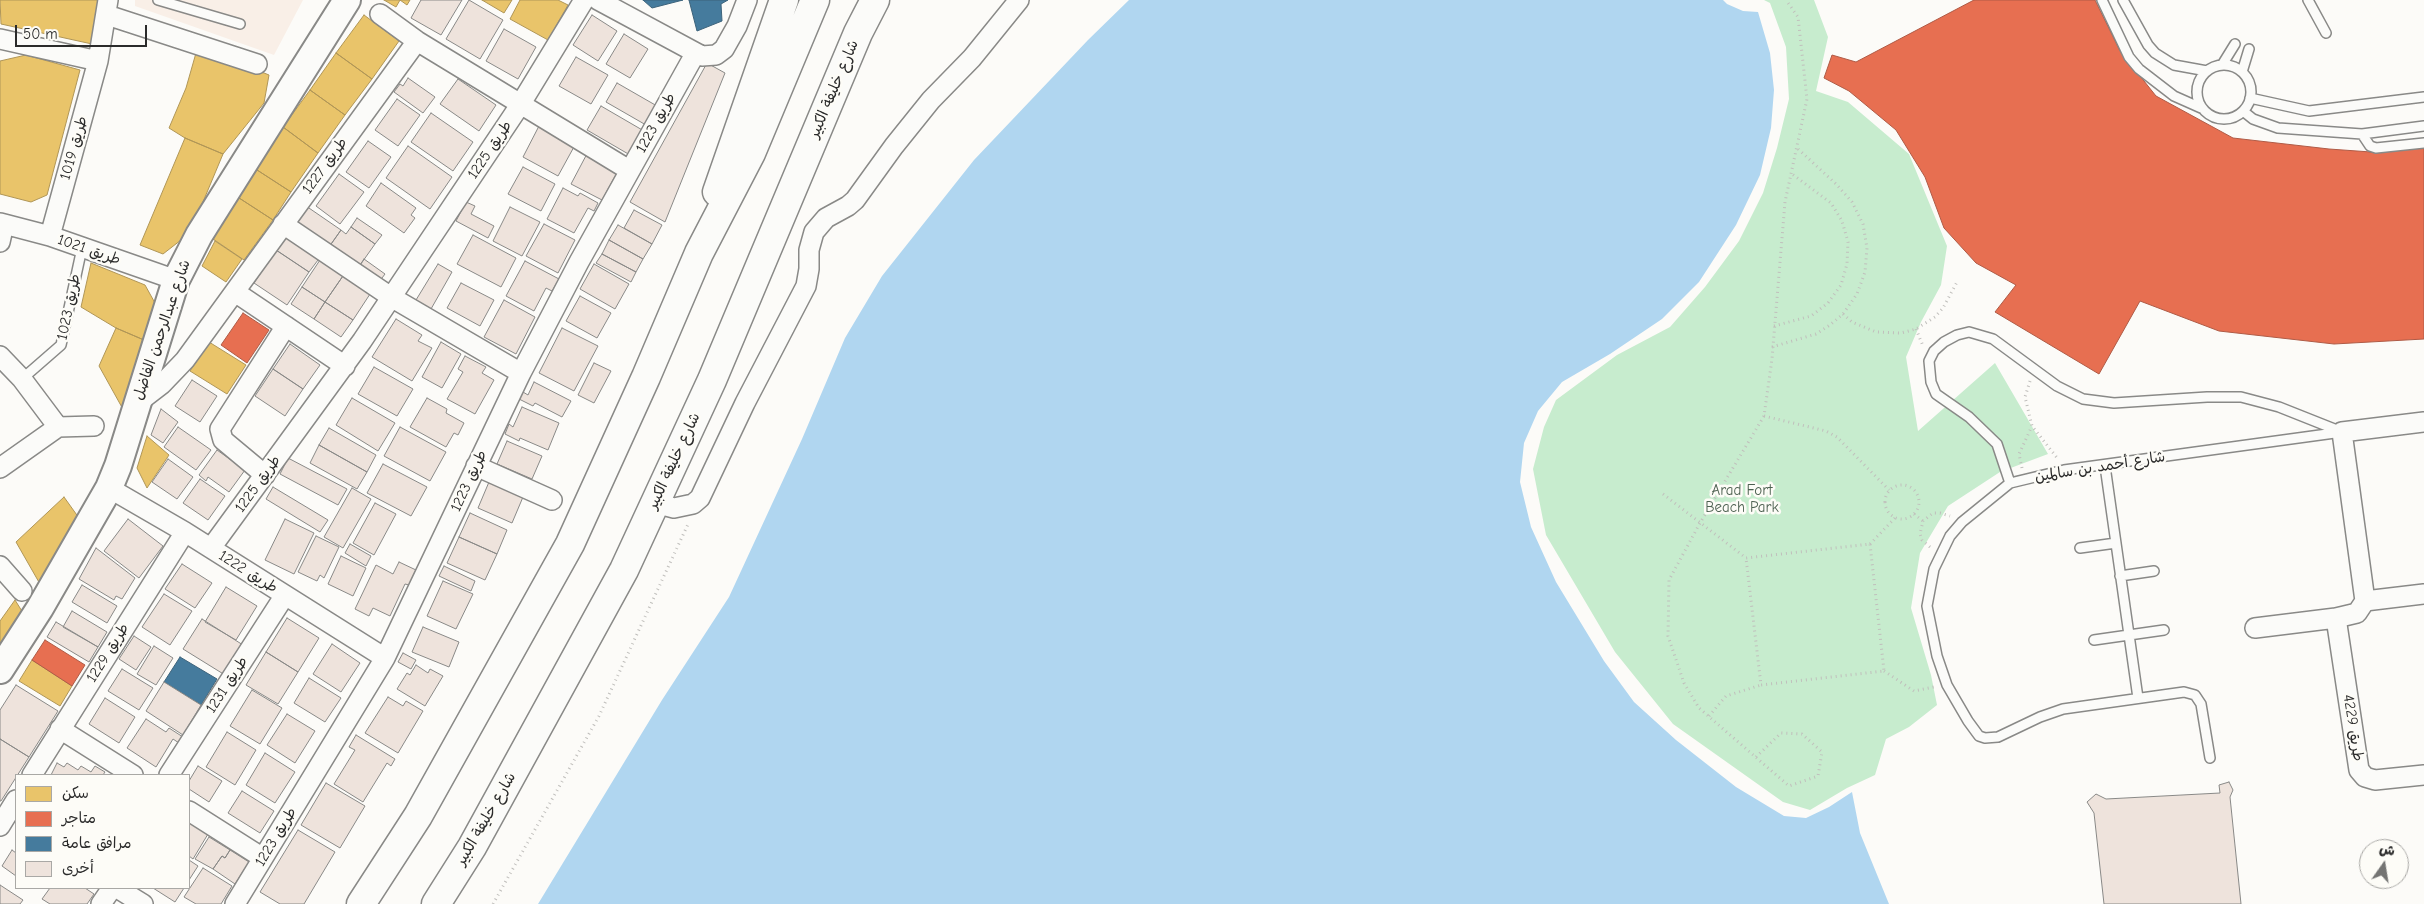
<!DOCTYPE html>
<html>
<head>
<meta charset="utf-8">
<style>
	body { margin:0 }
	#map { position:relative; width:2424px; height:904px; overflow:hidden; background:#fcfbf8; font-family:"Comic Neue","Playpen Sans Arabic",sans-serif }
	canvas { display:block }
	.legend { position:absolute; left:15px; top:774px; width:175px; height:115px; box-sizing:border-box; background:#fdfcf7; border:1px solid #a9a8a5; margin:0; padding:6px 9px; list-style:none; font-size:15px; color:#2b2b2b }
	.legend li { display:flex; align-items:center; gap:10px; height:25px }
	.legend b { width:25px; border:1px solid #a9a8a5 }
	.north { position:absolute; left:2359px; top:839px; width:50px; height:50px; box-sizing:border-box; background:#fdfcf7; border:1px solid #a9a8a5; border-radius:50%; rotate:13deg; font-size:14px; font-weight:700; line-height:20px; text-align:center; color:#2b2b2b }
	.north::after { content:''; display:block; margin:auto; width:18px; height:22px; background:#747473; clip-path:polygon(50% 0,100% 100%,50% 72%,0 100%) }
	.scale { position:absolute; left:15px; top:25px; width:132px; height:22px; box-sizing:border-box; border:2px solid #2b2b2b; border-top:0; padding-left:6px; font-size:15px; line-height:18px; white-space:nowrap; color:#2b2b2b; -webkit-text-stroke:4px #fdfcf7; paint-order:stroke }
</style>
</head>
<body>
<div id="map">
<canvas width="2424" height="904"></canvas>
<ul class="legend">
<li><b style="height:14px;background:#e9c46a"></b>سكن</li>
<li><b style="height:14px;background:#e76f51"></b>متاجر</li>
<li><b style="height:14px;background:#457b9d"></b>مرافق عامة</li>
<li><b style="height:14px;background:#eee3dc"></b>أخرى</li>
</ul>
<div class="north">ش</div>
<div class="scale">50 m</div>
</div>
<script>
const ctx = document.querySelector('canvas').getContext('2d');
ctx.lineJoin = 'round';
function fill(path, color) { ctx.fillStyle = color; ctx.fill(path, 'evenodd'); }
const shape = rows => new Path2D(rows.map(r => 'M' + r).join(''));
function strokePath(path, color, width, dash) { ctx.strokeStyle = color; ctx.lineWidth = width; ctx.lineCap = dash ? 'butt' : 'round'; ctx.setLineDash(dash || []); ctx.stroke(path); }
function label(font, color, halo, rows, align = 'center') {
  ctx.font = font + ' "Comic Neue","Playpen Sans Arabic",sans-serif'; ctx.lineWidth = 5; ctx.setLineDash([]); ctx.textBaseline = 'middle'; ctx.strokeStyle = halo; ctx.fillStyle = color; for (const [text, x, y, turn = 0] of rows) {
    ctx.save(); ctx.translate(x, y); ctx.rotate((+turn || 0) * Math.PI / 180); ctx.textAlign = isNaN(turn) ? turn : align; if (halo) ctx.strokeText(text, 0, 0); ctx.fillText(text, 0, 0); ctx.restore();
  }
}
const built = shape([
	[135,0,303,0,274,55,135,6]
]);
const green = shape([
	[1764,0,1814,0,1828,37,1816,91,1848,102,1909,154,1947,246,1941,285,1921,322,1906,357,1918,431,1995,363,2048,454,2000,472,1948,506,1920,553,1911,608,1931,675,1937,705,1909,727,1886,739,1875,775,1847,788,1810,810,1783,802,1673,724,1615,652,1546,535,1533,469,1544,427,1556,400,1617,355,1670,327,1705,287,1739,241,1763,193,1777,148,1789,99,1786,47,1770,3]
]);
const water = shape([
	[1129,0,1723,0,1727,4,1743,11,1758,12,1770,53,1774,90,1771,128,1760,175,1736,225,1699,282,1662,319,1610,354,1562,382,1538,411,1524,443,1520,482,1531,527,1556,582,1604,661,1634,702,1676,740,1736,787,1784,816,1806,818,1829,807,1852,792,1860,833,1889,904,538,904,662,700,729,597,802,439,845,338,882,276,974,160,1088,40]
]);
const homes = shape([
	[0,0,99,0,92,44,1,24,0,0],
	[384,0,410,0,407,5,400,0,396,7,384,0],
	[482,0,512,0,504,13,482,0],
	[520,0,558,0,568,5,548,40,510,19,520,0],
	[364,15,399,41,372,79,336,53,364,15],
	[198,46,269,75,264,103,223,154,185,138,169,128,186,88,198,46],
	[336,53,372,79,345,115,310,90,336,53],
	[26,55,80,70,47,195,31,202,0,194,0,61,26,55],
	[310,90,345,115,318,153,283,127,310,90],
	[283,127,318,153,291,192,254,168,283,127],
	[185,138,223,154,190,233,163,254,140,245,185,138],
	[254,168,291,192,273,220,236,196,254,168],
	[236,196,273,220,244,260,213,239,236,196],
	[215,241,242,259,226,282,202,266,215,241],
	[91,263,145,285,155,303,144,340,116,328,81,307,91,263],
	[116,328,144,340,124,411,99,366,116,328],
	[209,342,246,365,227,394,190,371,209,342],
	[147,436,169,455,147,488,137,468,147,436],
	[64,497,84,525,40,584,16,542,64,497],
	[15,600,25,616,0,647,0,621,15,600],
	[32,660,72,686,60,706,19,681,32,660]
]);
const shops = shape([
	[1974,0,2095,0,2120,51,2156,96,2233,138,2329,149,2371,152,2424,147,2424,339,2334,344,2219,331,2140,301,2099,374,1995,312,2016,285,1976,263,1944,228,1925,177,1896,130,1849,91,1824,78,1832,55,1856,62,1974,0],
	[243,313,269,330,247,363,221,345,243,313],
	[45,640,85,665,72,686,32,660,45,640]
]);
const public = shape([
	[643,0,683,0,652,8,643,0],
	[689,0,728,0,721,4,722,21,697,31,689,0],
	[180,657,217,679,201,705,164,682,180,657]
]);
const building = shape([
	[421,0,462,0,441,35,411,18,421,0],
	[469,0,503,20,480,59,446,39,469,0],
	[592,15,617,31,598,61,573,45,592,15],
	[504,29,536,47,518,79,486,61,504,29],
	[624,34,648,49,630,78,606,64,624,34],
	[576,57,608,75,591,104,559,86,576,57],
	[707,63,725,73,665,222,630,202,707,63],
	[408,78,435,97,423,113,394,92,400,84,403,86,408,78],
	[458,79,496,105,479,131,440,104,458,79],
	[617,83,657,106,646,125,606,102,617,83],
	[397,99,420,115,398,146,375,130,397,99],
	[601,106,644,131,630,155,587,130,601,106],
	[431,113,473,142,453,171,411,142,431,113],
	[539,126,575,145,558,176,523,157,539,126],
	[368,141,391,157,369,188,346,172,368,141],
	[408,146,452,177,430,209,386,178,408,146],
	[589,150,620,167,602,200,571,184,589,150],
	[523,167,555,184,541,211,508,194,523,167],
	[339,174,364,192,340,224,316,206,339,174],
	[381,183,416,208,411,215,415,218,404,233,366,206,381,183],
	[563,188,578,196,580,193,598,203,594,211,588,208,574,233,547,219,563,188],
	[466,202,475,206,471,214,494,226,488,238,456,221,466,202],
	[306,206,341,230,329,247,299,226,297,218,306,206],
	[510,207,540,222,522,256,493,241,510,207],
	[634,210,662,225,652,244,624,228,634,210],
	[357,218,382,235,375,244,351,227,357,218],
	[544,224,575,240,558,273,526,256,544,224],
	[618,225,652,244,643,259,609,240,618,225],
	[351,227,375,244,358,268,329,247,341,230,346,234,351,227],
	[288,234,321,256,309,272,276,250,288,234],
	[473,235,516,258,501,287,457,264,473,235],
	[609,240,643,259,636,272,602,254,609,240],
	[276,250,309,272,287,305,254,283,276,250],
	[602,254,636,272,631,282,596,263,602,254],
	[322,257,345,273,325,302,302,287,322,257],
	[364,259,385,274,379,282,358,268,364,259],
	[525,261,559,279,552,291,546,288,534,311,506,296,525,261],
	[438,264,452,272,431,309,416,300,438,264],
	[594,264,629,284,615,309,580,289,594,264],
	[345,273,372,291,353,320,325,302,345,273],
	[461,283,494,300,480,326,447,308,461,283],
	[302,287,325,302,314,319,291,304,302,287],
	[580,296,611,313,597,338,566,321,580,296],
	[504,300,535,317,516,354,484,337,504,300],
	[325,302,353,320,341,337,314,319,325,302],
	[396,319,422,335,418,341,432,348,412,381,372,357,396,319],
	[562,328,598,346,574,391,539,373,562,328],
	[441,342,461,354,442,388,422,377,441,342],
	[290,344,320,365,303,389,273,369,290,344],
	[465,356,486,367,482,373,494,380,475,414,447,399,463,372,458,369,465,356],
	[594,363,611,371,594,403,578,395,594,363],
	[374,367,413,389,397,416,358,394,374,367],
	[273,369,303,389,285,416,255,396,273,369],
	[192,380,217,396,200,422,175,406,192,380],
	[534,382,571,401,562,417,535,403,533,406,519,399,523,392,528,395,534,382],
	[352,398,395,423,378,451,336,425,352,398],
	[427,398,447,409,446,413,464,423,458,435,454,433,446,447,410,427,427,398],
	[522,407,559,423,548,450,520,438,519,441,505,434,509,424,513,427,522,407],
	[161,409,178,422,163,443,151,435,161,409],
	[178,427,211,450,196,470,164,447,178,427],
	[400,427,446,452,430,481,384,456,400,427],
	[329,428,376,455,367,472,319,445,329,428],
	[507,441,542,456,532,479,497,464,507,441],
	[319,445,367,472,357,489,310,463,319,445],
	[217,450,245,470,229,492,208,477,206,481,199,475,217,450],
	[288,458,347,489,338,505,280,474,288,458],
	[168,459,193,477,177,499,152,482,168,459],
	[383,464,427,487,411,516,367,493,383,464],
	[200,479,225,496,208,520,183,503,200,479],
	[489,482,523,497,512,523,478,508,489,482],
	[273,487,328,520,320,532,266,499,273,487],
	[352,488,371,499,343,548,324,537,352,488],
	[375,503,396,514,374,555,353,543,375,503],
	[470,513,507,530,497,554,459,537,470,513],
	[128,519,163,546,139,578,104,551,128,519],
	[285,519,314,533,294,574,265,560,285,519],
	[316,536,339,547,324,578,320,575,317,581,298,572,316,536],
	[459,537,497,554,485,580,447,563,459,537],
	[350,544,371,556,366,566,345,553,350,544],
	[96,548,135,578,122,599,116,596,114,600,79,579,96,548],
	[341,556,366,568,353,596,328,584,341,556],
	[399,562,416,570,409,585,405,584,390,616,373,608,369,616,355,609,376,565,393,574,399,562],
	[182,564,212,583,195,608,165,589,182,564],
	[444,566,475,581,471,591,439,576,444,566],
	[443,581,473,594,456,629,427,616,443,581],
	[82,585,117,606,107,623,72,602,82,585],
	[226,587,257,606,236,640,205,622,226,587],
	[164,594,192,611,170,645,142,627,164,594],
	[72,611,107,632,98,647,63,627,72,611],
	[287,618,319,638,298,672,266,652,287,618],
	[202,619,243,645,225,675,183,649,202,619],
	[56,622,98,647,89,662,47,637,56,622],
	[423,627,459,642,449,667,412,652,423,627],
	[134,636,151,647,136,670,119,659,134,636],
	[332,644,360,663,341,692,313,674,332,644],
	[154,646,173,658,156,685,137,674,154,646],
	[266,652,298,672,278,704,246,685,266,652],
	[403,653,416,660,411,669,398,662,403,653],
	[416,665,428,673,430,669,443,676,425,706,397,689,407,673,410,675,416,665],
	[122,669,153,688,139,710,108,691,122,669],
	[309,678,341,698,325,722,294,703,309,678],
	[164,682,201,705,183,735,146,711,164,682],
	[16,685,58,711,29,757,0,739,0,710,16,685],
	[252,690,282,708,260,744,230,726,252,690],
	[388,697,403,706,406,701,423,711,398,753,365,733,388,697],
	[105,698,135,717,119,743,89,724,105,698],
	[287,714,315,731,295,763,267,745,287,714],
	[146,719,166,732,169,728,183,737,179,743,173,739,156,767,127,748,146,719],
	[227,732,256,750,235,785,206,767,227,732],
	[356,735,395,759,391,766,387,763,363,802,334,784,355,750,349,747,356,735],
	[0,739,29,757,1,801,0,801,0,739],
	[265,753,295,772,275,803,246,785,265,753],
	[57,763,64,767,67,763,78,770,81,766,91,772,95,766,105,772,103,775,51,775,57,763],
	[198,766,222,781,209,802,189,789,189,781,198,766],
	[2229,782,2233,790,2230,797,2241,904,2104,904,2094,813,2087,802,2096,794,2106,799,2220,793,2219,785,2229,782],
	[326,783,365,806,340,848,301,825,326,783],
	[242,791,274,811,260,833,228,813,242,791],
	[189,821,208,834,193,859,189,856,189,821],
	[298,830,335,852,304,904,280,904,260,892,298,830],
	[209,837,230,850,225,858,222,856,213,869,195,859,209,837],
	[12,850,16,853,16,876,2,866,12,850],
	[230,850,249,862,235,884,213,869,222,856,225,858,230,850],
	[189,860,198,866,189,880,189,860],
	[203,868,232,886,221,904,196,904,184,897,203,868],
	[0,885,23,900,20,904,0,904,0,885],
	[50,888,85,888,94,894,87,904,50,904,42,899,50,888],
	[153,888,184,888,175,902,153,888]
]);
const path = shape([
	[1843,314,1852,322,1876,332,1901,333,1916,329,1935,317,1943,308,1957,282],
	[1774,326,1811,316,1828,303,1841,285,1847,264,1848,242,1842,221,1831,203,1792,174],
	[1916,329,1923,346],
	[1772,347,1816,334,1830,325,1843,314,1857,294,1865,272,1867,248,1863,224,1852,202,1836,184,1797,148],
	[2030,381,2025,397,2032,426,2058,459],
	[1764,416,1826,431,1837,437,1889,490],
	[2022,468,2019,454,2032,426],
	'1885 502a17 17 0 1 1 34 0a17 17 0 1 1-34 0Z',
	[1663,494,1746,558,1870,544,1884,671,1761,685,1746,558],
	[1914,514,1923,521],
	[1870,544,1895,518],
	[1930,547,1922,540,1920,534,1923,521,1933,513,1940,513,1950,516],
	[1884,671,1914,691,1934,687],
	[1709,716,1726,696,1761,685],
	[1756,757,1781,733,1802,734,1822,752,1818,776,1789,786,1699,708,1684,683,1668,636,1669,580,1700,523,1764,416,1772,359,1785,202,1807,99,1798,17,1786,0],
	[493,904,599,716,689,522]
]);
const lane = shape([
	[158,0,240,24],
	[2102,0,2129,57,2139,69,2174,96,2201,108],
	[2123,0,2148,45,2155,53,2174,65,2207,71],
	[2308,0,2326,33],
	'2197 92a27 27 0 1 1 54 0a27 27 0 1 1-54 0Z',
	[2222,65,2235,44],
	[2242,72,2249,49],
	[2250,98,2309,111,2424,97],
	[2243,111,2253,119,2278,128,2362,134,2424,126],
	[2362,134,2370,146,2376,148,2424,143],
	[22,379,61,345,82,248],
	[2105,466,2138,698],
	[2010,483,1997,444,1969,417,1936,394,1931,382,1929,361,1934,351,1944,342,1957,335,1969,332,1993,339,2057,386,2083,399,2114,403,2207,397,2241,397,2279,407,2342,432],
	[2080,548,2116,543],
	[2120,576,2154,571],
	[2094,640,2164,630],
	[2210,758,2201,704,2195,695,2184,692,2063,709,2040,717,1998,737,1985,738,1979,736,1968,721,1947,685,1937,656,1927,606,1934,569,1950,536,1962,522,2010,483,2064,470,2342,432]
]);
const street = shape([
	[598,0,702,56,716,55,724,49,737,26,747,0],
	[380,14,417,41,629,170],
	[107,15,257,64],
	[0,39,98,61],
	[0,223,50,236,176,280],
	[283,224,391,297,521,373],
	[50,236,98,61,108,0],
	[0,242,4,224],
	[235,292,345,366],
	[0,356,22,379,58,427],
	[136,404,162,384,185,360,417,41],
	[476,466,552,500],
	[0,468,58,427,94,426],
	[265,475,223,440,220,429,286,326],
	[109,488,185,532,385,658],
	[655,503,674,508,693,504,700,498,745,403,806,286,809,269,809,250,814,232,826,218,848,206,855,200,894,146,931,100,972,58,1019,0],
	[211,548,362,341,520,105,584,0],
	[0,566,22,591],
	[2365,601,2342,432,2424,422],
	[2365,601,2424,594],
	[2336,618,2359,770,2365,777,2375,780,2424,775],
	[2255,628,2336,618,2357,613,2365,601],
	[60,729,133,775],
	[32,775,185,532],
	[169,775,285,595],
	[189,811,263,858],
	[0,826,16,800],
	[117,888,143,904],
	[101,904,112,888],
	[235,904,385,658,521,373,579,262,695,54]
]);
const secondary = shape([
	[0,670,40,608,109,488,118,466,176,280,199,235,347,0]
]);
const primary = shape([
	[717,192,784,0],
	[361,904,418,816,570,544,646,377,699,253,751,153,815,0],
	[436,904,472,847,624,570,712,380,858,33,875,0]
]);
const streetNames = [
	["شارع خليفة الكبير",834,89,-67],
	["طريق 1223",656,123,-61],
	["طريق 1019",74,148,-74],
	["طريق 1225",490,150,-56],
	["طريق 1227",325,166,-54],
	["طريق 1021",89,250,19],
	["طريق 1023",69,307,-78],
	["شارع عبدالرحمن الفاضل",162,330,-71],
	["شارع خليفة الكبير",674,461,-65],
	["شارع أحمد بن سالمين",2100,467,-9],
	["طريق 1223",469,481,-65],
	["طريق 1225",258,484,-54],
	["طريق 1222",248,572,32],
	["طريق 1229",108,653,-58],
	["طريق 1231",227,685,-57],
	["طريق 4229",2353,728,81],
	["شارع خليفة الكبير",486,819,-60],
	["طريق 1223",276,837,-59]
];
const parkNames = [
	["Arad Fort",1742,491],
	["Beach Park",1742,508]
];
fill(built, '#f9efe7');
fill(green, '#c7ecce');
fill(water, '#b0d6f0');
fill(homes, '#e9c46a');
strokePath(homes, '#b09657', 1);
fill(shops, '#e76f51');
strokePath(shops, '#af5b46', 1);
fill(public, '#457b9d');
strokePath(public, '#3d637b', 1);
fill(building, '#eee3dc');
strokePath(building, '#898987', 1);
strokePath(lane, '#898987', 12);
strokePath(street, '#898987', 22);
strokePath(secondary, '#898987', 30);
strokePath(primary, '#898987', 31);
strokePath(path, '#c0bfbc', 3, [1, 4]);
strokePath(lane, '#fbfbf9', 9);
strokePath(street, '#fbfbf9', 19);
strokePath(secondary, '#fbfbf9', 26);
strokePath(primary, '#fbfbf9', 28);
label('15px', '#2b2b2b', '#fdfcf7', streetNames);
label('15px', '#4d6151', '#fdfcf7', parkNames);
</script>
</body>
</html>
